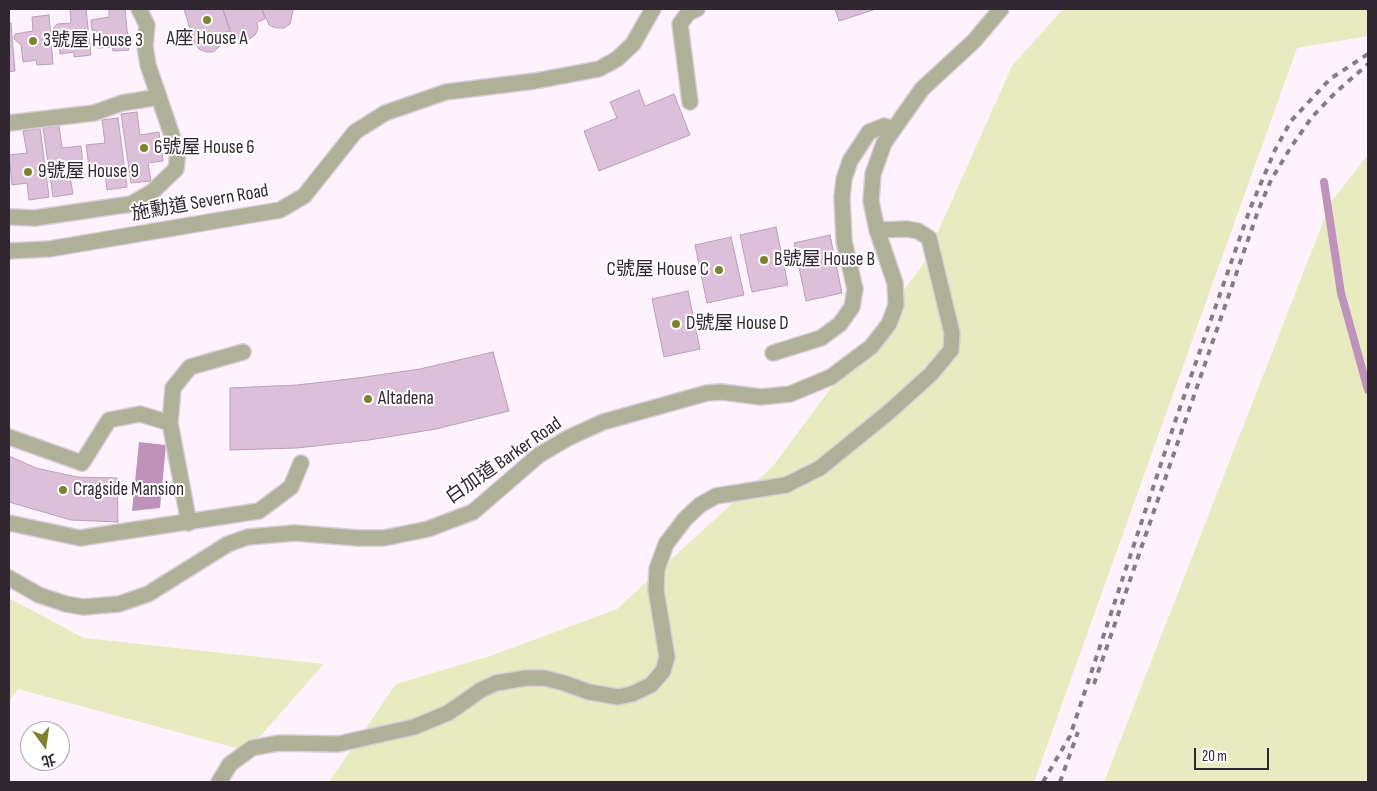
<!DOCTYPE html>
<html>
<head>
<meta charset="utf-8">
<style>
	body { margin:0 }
	#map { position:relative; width:1377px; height:791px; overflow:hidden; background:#fef3fd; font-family:"Sofia Sans Condensed","Noto Sans TC",sans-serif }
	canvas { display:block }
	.frame { position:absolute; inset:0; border:10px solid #30262f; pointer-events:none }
	.north { position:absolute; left:20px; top:721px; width:50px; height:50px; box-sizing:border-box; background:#fff; border:1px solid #aca8ac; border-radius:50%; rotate:166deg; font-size:14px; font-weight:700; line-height:20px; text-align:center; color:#30262f }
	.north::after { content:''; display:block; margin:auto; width:18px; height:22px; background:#7f822c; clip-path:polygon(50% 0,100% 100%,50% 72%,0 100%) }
	.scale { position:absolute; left:1194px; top:748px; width:75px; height:22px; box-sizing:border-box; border:2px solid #30262f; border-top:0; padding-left:6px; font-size:15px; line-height:18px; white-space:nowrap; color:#30262f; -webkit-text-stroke:4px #fff; paint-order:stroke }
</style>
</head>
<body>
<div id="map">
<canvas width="1377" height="791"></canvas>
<div class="frame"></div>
<div class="north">北</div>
<div class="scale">20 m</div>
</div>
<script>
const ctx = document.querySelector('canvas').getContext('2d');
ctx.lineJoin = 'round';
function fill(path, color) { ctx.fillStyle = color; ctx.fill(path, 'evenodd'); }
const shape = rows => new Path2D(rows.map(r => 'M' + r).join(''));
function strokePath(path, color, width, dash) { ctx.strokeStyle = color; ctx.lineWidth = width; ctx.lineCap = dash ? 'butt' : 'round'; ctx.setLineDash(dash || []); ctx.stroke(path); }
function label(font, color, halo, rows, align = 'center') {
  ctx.font = font + ' "Sofia Sans Condensed","Noto Sans TC",sans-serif'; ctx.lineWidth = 4; ctx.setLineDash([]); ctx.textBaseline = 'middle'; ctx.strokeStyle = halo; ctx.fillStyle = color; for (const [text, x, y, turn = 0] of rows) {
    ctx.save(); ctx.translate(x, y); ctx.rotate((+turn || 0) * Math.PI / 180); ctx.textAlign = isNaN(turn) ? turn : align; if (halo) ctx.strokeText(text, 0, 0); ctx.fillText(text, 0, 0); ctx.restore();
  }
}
const green = shape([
	[1063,9,1368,9,1368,36,1297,48,1034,782,329,782,396,684,493,655,617,609,773,466,924,263,1012,66],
	[1368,155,1368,782,1104,782,1331,202],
	[9,598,84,638,324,664,247,751,18,689,9,701]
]);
const water = shape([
	[139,442,166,445,160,508,132,511]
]);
const stream = shape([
	[1324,182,1341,293,1368,390]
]);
const building = shape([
	[70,9,86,9,91,55,74,57,74,52,60,54,58,37,51,31,57,24,71,23,70,9],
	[109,9,125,9,129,50,113,51,112,47,98,48,97,31,92,30,91,20,109,17,109,9],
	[184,9,223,9,230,31,222,33,223,41,219,47,213,52,206,52,199,49,194,42,184,9],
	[223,9,262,9,265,19,257,22,258,29,255,35,248,40,241,40,234,37,230,31,223,9],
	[262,9,296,9,293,10,290,24,284,28,276,28,269,25,262,9],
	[835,9,876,9,839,21,835,9],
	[49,15,53,64,37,65,36,60,23,62,21,45,14,39,15,34,33,31,32,17,49,15],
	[9,23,11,23,15,71,9,72,9,23],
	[639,90,645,106,674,94,690,135,599,171,584,131,617,118,610,102,639,90],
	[137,112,140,135,159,132,163,161,148,163,151,181,131,183,121,114,137,112],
	[118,118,127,187,107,190,105,172,90,174,86,145,105,143,102,120,118,118],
	[59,126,62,148,81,146,84,175,70,177,73,194,53,197,43,128,59,126],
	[40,128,49,197,29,200,27,183,12,185,9,155,27,153,23,131,40,128],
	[776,227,788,285,752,292,740,235,776,227],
	[830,235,842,293,806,301,794,243,830,235],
	[731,237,744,295,707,303,695,245,731,237],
	[688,291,700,349,664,357,652,299,688,291],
	[493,352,509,411,436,429,369,440,297,448,230,450,230,388,297,385,358,378,420,369,493,352],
	[9,456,36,468,77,477,117,478,118,522,71,520,9,502,9,456]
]);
const minor = shape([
	[690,102,680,24,688,13,697,9],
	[9,123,94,113,122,103,159,97],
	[9,217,35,218,131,204,152,192,176,169,178,153,148,65,145,46,147,25,139,9],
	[9,251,49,249,280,210,304,196,355,132,385,113,446,92,535,81,599,69,617,59,633,44,653,9],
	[773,353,821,338,840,324,852,307,855,289,844,241,842,197,844,179,850,161,869,132,884,126,892,128],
	[9,437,82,463,109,420,140,414,170,423],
	[9,523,80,538,259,511,291,487,301,463],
	[189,523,170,423,173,388,190,367,243,352],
	[9,578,39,595,66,604,83,607,119,604,148,594,228,544,248,537,295,533,358,538,384,538,428,529,473,512,539,455,568,438,603,422,707,393,722,392,761,397,790,394,831,377,871,347,889,324,896,305,895,283,877,230,871,201,873,174,884,143,922,89,974,41,1001,9],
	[219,782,230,764,252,748,279,743,338,744,414,727,448,713,481,690,496,683,526,678,544,678,564,683,589,692,618,697,632,694,651,685,663,671,667,657,656,590,657,569,666,544,685,519,700,505,716,496,786,485,820,468,889,412,931,374,951,350,952,333,929,238,918,231,907,229,877,230]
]);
const rail = shape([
	[1094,684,1258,211,1271,180,1291,147,1312,117,1335,93,1368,64],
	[1043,782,1070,736,1177,416,1250,209,1275,150,1291,121,1330,79,1368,54],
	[1060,782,1078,732]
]);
const markers = [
	[207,20,5,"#7f822c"],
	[33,41,5,"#7f822c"],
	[144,148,5,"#7f822c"],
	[28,172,5,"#7f822c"],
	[764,260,5,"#7f822c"],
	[719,270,5,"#7f822c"],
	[676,324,5,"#7f822c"],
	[368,399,5,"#7f822c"],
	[63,490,5,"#7f822c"]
];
const poiNames = [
	["A座 House A",207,39,"center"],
	["3號屋 House 3",43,41],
	["6號屋 House 6",154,148],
	["9號屋 House 9",38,172],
	["B號屋 House B",774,260],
	["C號屋 House C",709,270,"right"],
	["D號屋 House D",686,324],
	["Altadena",378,399],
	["Cragside Mansion",73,490]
];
const streetNames = [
	["施勳道 Severn Road",200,203,-10],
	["白加道 Barker Road",504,461,-35]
];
fill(green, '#e7ebbf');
fill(water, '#be92ba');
strokePath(stream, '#be92ba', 8);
fill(building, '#dcc0d9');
strokePath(building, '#b99fb7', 1);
strokePath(minor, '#d9ced8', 18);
strokePath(minor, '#aeb098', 15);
strokePath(rail, '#857b84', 4, [6, 6]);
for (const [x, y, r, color] of markers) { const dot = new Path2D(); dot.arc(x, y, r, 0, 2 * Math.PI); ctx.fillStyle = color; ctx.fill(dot); strokePath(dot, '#fff', 2); }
label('19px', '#30262f', '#fff', poiNames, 'left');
label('19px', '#30262f', '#fff', streetNames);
</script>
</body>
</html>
